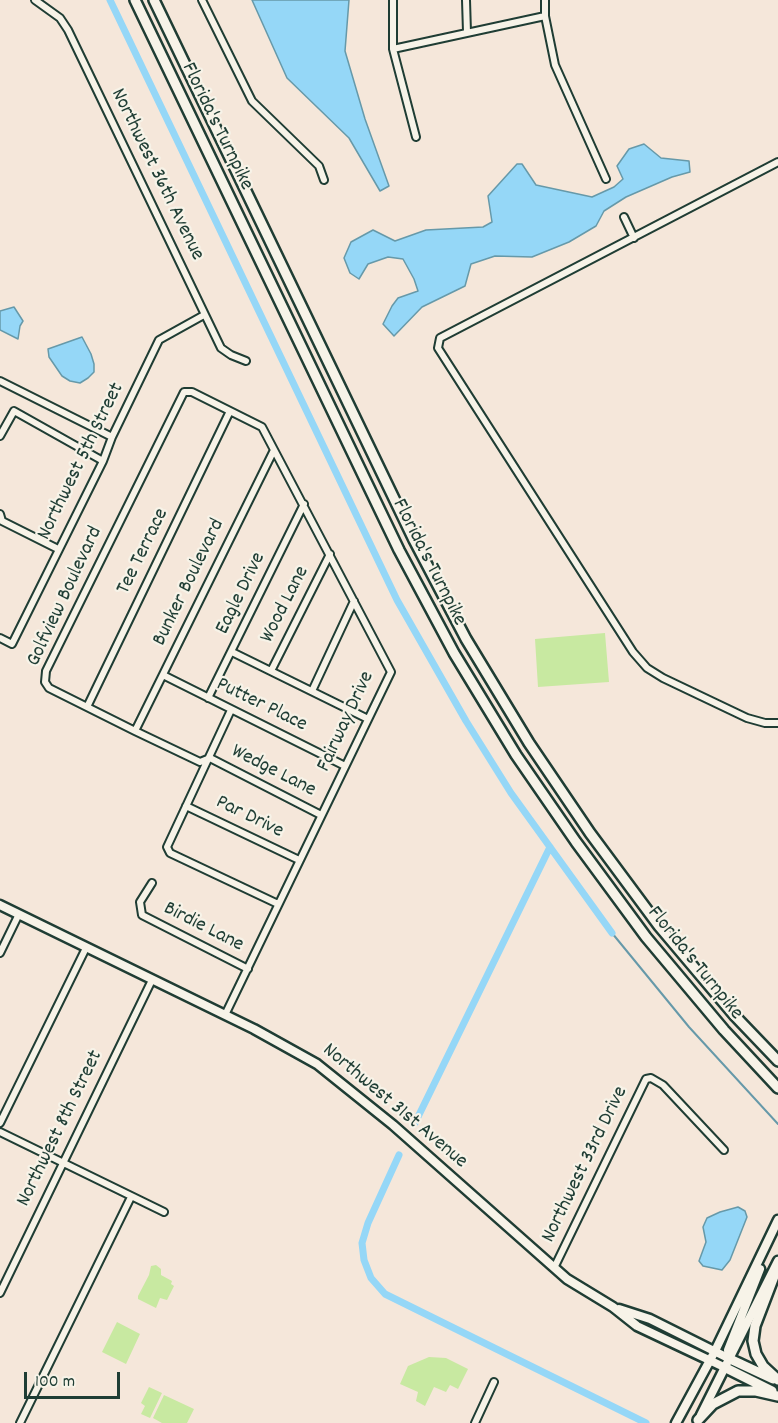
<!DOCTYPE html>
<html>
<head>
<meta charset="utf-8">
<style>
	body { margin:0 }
	#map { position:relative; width:778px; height:1423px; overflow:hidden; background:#f5e7da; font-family:Dekko,sans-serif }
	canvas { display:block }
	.scale { position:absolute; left:24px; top:1372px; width:96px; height:27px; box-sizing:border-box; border:3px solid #1f3d34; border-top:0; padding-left:8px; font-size:18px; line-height:21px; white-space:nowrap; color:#1f3d34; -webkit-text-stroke:4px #f7f3e8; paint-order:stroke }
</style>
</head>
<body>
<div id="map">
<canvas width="778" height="1423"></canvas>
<div class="scale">100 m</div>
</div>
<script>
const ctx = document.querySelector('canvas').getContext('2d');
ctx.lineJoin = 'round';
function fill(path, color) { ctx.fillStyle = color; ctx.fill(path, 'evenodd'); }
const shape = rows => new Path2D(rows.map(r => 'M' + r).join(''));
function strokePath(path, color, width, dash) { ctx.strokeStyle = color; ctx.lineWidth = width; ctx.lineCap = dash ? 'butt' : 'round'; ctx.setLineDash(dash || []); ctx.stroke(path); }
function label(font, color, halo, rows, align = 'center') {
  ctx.font = font + ' Dekko,sans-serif'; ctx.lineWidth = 4.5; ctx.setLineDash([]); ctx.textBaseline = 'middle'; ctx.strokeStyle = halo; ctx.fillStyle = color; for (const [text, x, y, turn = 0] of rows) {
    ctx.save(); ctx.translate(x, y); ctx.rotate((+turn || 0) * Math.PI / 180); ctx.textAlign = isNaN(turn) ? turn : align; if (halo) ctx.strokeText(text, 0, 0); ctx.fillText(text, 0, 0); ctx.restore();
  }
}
const green = shape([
	[605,633,609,682,538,687,535,639],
	[156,1265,161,1269,161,1275,172,1281,171,1284,174,1286,167,1300,160,1298,156,1308,138,1299,138,1296,149,1275,151,1266],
	[117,1322,140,1334,126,1364,102,1352],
	[429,1357,446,1358,468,1369,458,1389,450,1385,446,1392,434,1387,425,1406,416,1401,418,1392,400,1384,408,1366],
	[149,1387,162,1393,150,1418,141,1414,145,1406,141,1403],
	[164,1395,194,1409,187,1423,162,1423,153,1418]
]);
const water = shape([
	[252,0,349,0,345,51,365,119,389,186,380,191,349,138,287,78,252,0],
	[644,144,661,158,689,161,690,172,672,177,626,197,604,211,596,226,569,242,532,257,495,256,471,264,465,286,422,307,394,336,383,324,392,306,398,298,418,291,414,279,403,259,388,257,368,264,359,279,350,273,344,258,351,242,373,230,395,241,426,230,483,227,492,222,488,196,517,164,522,164,536,185,592,197,614,187,623,179,617,166,629,149,644,144],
	[14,307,23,321,20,326,18,339,0,330,0,311,14,307],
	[82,337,91,354,94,364,94,372,88,378,80,383,70,381,62,376,49,357,48,349,82,337],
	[738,1207,745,1211,747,1217,730,1260,722,1270,703,1266,699,1261,706,1242,703,1227,707,1218,720,1212,738,1207]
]);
const stream = shape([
	[612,933,689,1027,778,1124]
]);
const canal = shape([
	[110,0,397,600,466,721,511,793,612,933],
	[415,1123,550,847],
	[399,1155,368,1223,362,1243,364,1260,371,1278,385,1294,646,1423]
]);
const minor = shape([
	[35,0,60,18,68,30,221,348,231,355,246,361],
	[202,0,252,101,319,166,324,180],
	[393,0,393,49,416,137],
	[466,0,467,32],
	[545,0,545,16,555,65,606,179],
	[393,49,545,16],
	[778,162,440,338,438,348,633,652,647,668,663,678,747,718,765,723,778,723],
	[624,217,634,238],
	[0,381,112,437],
	[0,436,14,411,103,461],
	[0,514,2,521,58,549],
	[0,638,12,644,103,461,112,437,159,340,204,315],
	[232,652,368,719],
	[271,671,330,554],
	[163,675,345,766],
	[312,691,354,601],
	[208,698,304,504],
	[87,707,230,411],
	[231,710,167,847,170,853,278,904],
	[135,731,274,450],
	[186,806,299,860],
	[152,883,140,902,142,915,248,969],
	[0,953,19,914],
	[225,1015,391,672,262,427,192,392,184,392,46,671,45,682,49,688,135,731,200,762,210,758,321,815],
	[0,1123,86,948],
	[0,1132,164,1212],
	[555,1266,646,1079,651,1078,663,1085,724,1150],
	[0,1293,152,980],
	[20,1423,131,1197],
	[475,1423,494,1382]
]);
const major = shape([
	[0,905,254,1029,317,1064,393,1125,567,1279,613,1307,637,1326,726,1368],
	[619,1309,650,1319,730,1359],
	[729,1356,728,1350,760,1269],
	[701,1415,778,1261],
	[676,1423,715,1351,778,1220]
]);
const highway = shape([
	[135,0,399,550,454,653,516,755,576,842,646,937,724,1030,778,1088],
	[154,0,414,540,466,639,529,743,590,833,659,926,735,1016,778,1061],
	[778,1266,755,1326,753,1341,756,1354,763,1366,778,1380],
	[730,1359,773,1379],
	[726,1368,772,1391],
	[698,1420,713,1404,738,1391,756,1391,778,1396]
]);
const streetNames = [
	["Florida's Turnpike",216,127,64],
	["Northwest 36th Avenue",156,175,64],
	["Northwest 5th Street",82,462,-64],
	["Tee Terrace",144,552,-64],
	["Florida's Turnpike",428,563,63],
	["Bunker Boulevard",190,583,-64],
	["Eagle Drive",242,594,-64],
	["Golfview Boulevard",66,597,-65],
	["Wood Lane",286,605,-63],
	["Putter Place",261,706,26],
	["Fairway Drive",347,722,-65],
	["Wedge Lane",273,772,27],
	["Par Drive",249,818,26],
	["Birdie Lane",203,928,27],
	["Florida's Turnpike",694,964,51],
	["Northwest 31st Avenue",394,1107,40],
	["Northwest 8th Street",61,1129,-64],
	["Northwest 33rd Drive",586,1165,-64]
];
fill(green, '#c8e9a1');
fill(water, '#95d7f7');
strokePath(water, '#6699a9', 1.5);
strokePath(stream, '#6699a9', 2);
strokePath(canal, '#95d7f7', 7);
strokePath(minor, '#1f3d34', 10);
strokePath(major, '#1f3d34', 13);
strokePath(highway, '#1f3d34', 14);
strokePath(minor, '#f7f3e8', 6);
strokePath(major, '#f7f3e8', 8);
strokePath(highway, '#f7f3e8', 9);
label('21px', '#1f3d34', '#f7f3e8', streetNames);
</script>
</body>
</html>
